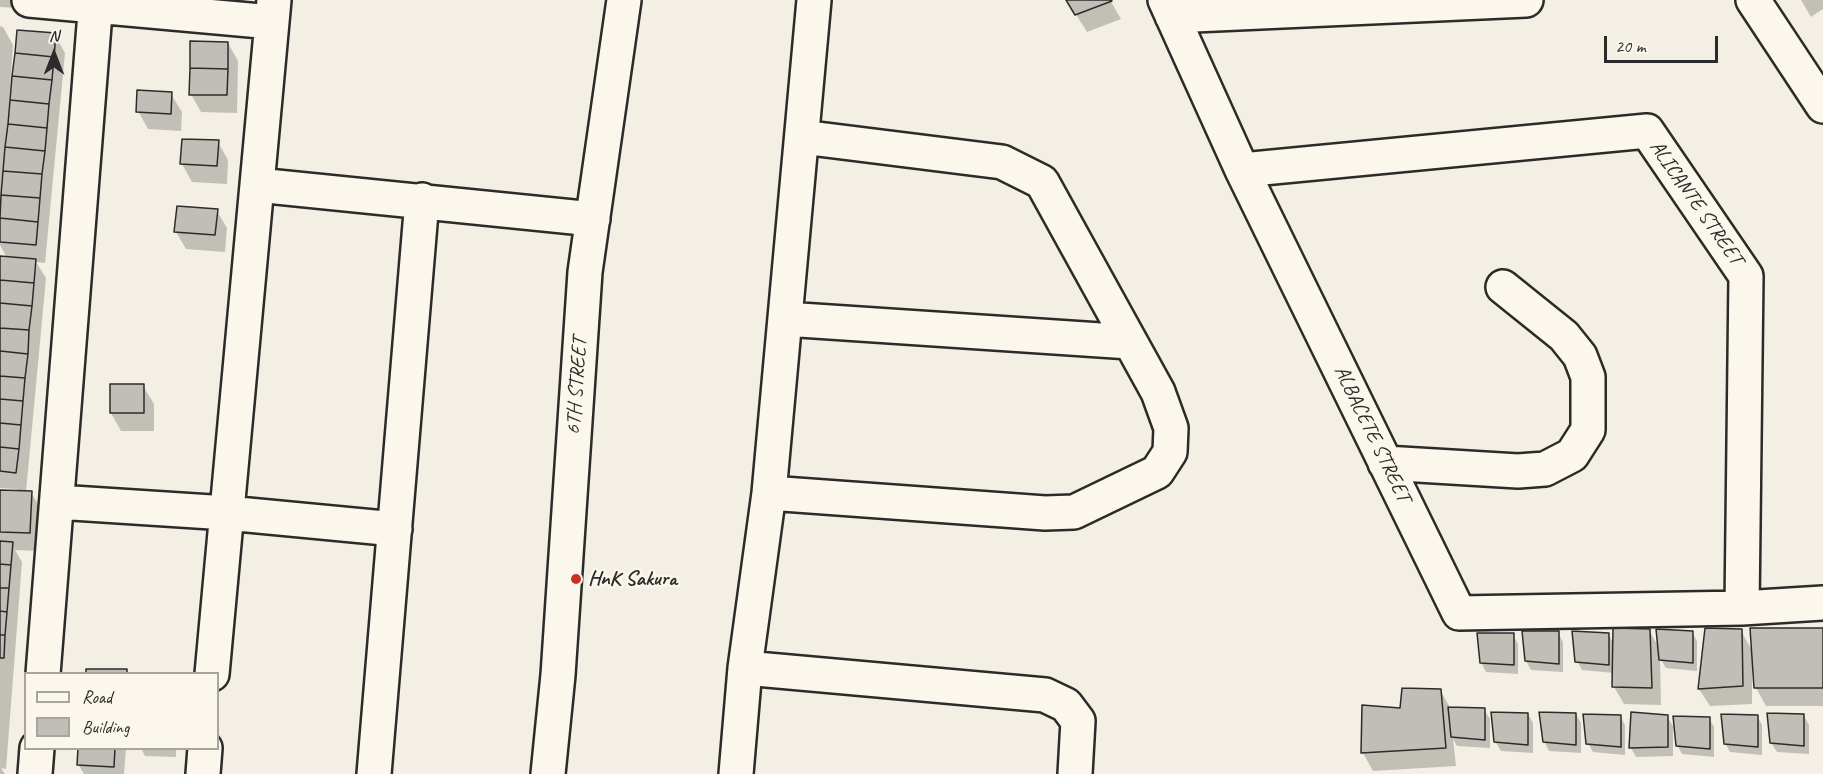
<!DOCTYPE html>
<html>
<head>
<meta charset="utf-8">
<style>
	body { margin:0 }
	#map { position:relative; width:1823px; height:774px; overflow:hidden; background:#f3efe4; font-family:Caveat,sans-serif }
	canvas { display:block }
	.legend { position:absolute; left:24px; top:672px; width:195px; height:78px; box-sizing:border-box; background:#fbf7ec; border:2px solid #a8a59f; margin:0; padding:8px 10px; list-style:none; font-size:18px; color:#2b2b2b }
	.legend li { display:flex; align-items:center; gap:12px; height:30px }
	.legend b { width:30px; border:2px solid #a8a59f }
	.north { position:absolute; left:24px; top:24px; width:60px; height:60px; -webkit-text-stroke:4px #fbf7ec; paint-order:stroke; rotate:0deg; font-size:16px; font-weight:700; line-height:24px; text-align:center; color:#2b2b2b }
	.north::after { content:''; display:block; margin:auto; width:21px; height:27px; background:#2b2b2b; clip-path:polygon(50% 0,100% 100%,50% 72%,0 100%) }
	.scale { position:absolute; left:1604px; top:36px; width:114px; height:27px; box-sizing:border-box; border:3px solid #2b2b2b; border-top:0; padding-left:8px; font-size:18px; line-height:21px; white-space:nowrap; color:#2b2b2b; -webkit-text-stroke:4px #fbf7ec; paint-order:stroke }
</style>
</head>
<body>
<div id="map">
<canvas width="1823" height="774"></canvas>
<ul class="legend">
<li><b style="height:8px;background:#fbf7ec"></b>Road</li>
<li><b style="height:16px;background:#c0beb6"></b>Building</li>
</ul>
<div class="north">N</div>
<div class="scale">20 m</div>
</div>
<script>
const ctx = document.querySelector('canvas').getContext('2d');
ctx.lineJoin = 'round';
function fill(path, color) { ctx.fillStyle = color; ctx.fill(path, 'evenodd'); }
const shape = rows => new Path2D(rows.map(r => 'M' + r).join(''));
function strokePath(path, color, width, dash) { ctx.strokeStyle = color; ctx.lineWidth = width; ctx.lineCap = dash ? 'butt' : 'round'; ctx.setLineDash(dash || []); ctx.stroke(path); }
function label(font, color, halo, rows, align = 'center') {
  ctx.font = font + ' Caveat,sans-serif'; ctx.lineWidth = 5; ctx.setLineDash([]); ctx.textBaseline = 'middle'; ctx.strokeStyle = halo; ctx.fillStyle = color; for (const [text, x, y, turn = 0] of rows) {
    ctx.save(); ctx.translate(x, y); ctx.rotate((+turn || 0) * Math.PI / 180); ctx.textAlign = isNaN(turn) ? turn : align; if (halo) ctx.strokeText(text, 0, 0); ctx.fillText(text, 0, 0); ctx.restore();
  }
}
const shadow = shape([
	[0,0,19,0,19,8,0,7],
	[203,0,245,0,244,29],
	[1067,0,1110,0,1121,19,1087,32],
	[1801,0,1823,0,1823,9,1811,17],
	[0,26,3,27,13,45,9,103,11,103,55,35,65,53,45,263,36,262,46,278,26,492,31,492,41,510,40,551,15,550,22,562,6,769,1,768,5,774,0,774,0,491,17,492,17,489,0,488,0,257,7,258,0,245],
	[228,43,238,61,237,113,201,112,191,94],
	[171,94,182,112,181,131,148,129,138,111],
	[218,142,228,160,227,184,192,182,182,164],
	[217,211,227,228,225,252,186,249,176,232],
	[143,386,154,404,154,431,121,431,111,413],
	[1649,630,1659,648,1692,632,1697,641,1697,671,1666,668,1660,658,1661,705,1624,704,1614,687,1614,673,1582,670,1577,661,1608,634,1614,644],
	[1823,630,1823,706,1766,706,1756,688,1754,666,1752,666,1752,704,1710,706,1699,689,1741,631,1753,652],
	[1558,633,1563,642,1563,672,1531,670,1526,661],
	[1513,635,1518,644,1518,674,1486,672,1481,662],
	[1440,690,1451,709,1484,710,1490,719,1490,748,1457,746,1453,739,1456,766,1373,771,1363,753,1364,706,1402,710],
	[1528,714,1533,723,1533,753,1501,751,1495,741],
	[1576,714,1581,723,1581,753,1549,751,1544,741],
	[1620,716,1625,725,1625,755,1593,752,1588,743],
	[1757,716,1762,725,1762,755,1730,752,1725,743],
	[1804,716,1809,725,1809,754,1777,752,1771,743],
	[1667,717,1673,726,1673,756,1636,757,1631,748],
	[1709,718,1714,727,1714,757,1682,754,1677,745],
	[79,748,126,748,124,774,84,774,78,764],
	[141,748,176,748,176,757,145,756]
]);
const building = shape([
	[1066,0,1111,0,1112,1,1075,15,1066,0],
	[17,30,56,33,54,57,15,53,17,30],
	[190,41,228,42,228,69,190,68,190,41],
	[15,53,54,57,52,80,12,76,15,53],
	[190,68,228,69,227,95,189,95,190,68],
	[12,76,52,80,49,104,10,100,12,76],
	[137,90,172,92,171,114,136,112,137,90],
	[10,100,49,104,47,128,8,124,10,100],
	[8,124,47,128,45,151,5,147,8,124],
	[182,139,219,140,217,166,180,164,182,139],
	[5,147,45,151,42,174,3,171,5,147],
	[3,171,42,174,40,198,1,195,3,171],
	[1,195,40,198,38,222,0,218,1,195],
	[177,206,218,209,215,235,174,232,177,206],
	[0,218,38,222,36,245,0,242,0,218],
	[0,256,36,259,34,283,0,280,0,256],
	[0,280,34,283,32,306,0,303,0,280],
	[0,303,32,306,29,330,0,328,0,303],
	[0,328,29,330,28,354,0,351,0,328],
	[0,351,28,354,25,378,0,376,0,351],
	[0,376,25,378,23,401,0,399,0,376],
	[110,384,144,384,144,413,110,413,110,384],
	[0,399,23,401,21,425,0,423,0,399],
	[0,423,21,425,19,449,0,447,0,423],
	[0,447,19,449,16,473,0,471,0,447],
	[0,490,32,491,30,533,0,532,0,490],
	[0,541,13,542,11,565,0,564,0,541],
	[0,564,11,565,9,588,0,588,0,564],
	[0,588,9,588,7,612,0,611,0,588],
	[0,611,7,612,5,635,0,635,0,611],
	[1613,628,1650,629,1652,688,1612,687,1613,628],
	[1705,628,1742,629,1743,686,1698,689,1705,628],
	[1750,628,1823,628,1823,688,1754,688,1750,628],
	[1656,629,1693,631,1693,663,1659,660,1656,629],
	[1522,631,1559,631,1559,664,1525,661,1522,631],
	[1572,631,1609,633,1609,665,1575,662,1572,631],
	[1477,633,1514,633,1514,665,1480,663,1477,633],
	[0,635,5,635,4,658,0,658,0,635],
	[86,669,127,669,127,674,86,674,86,669],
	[1402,688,1441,689,1446,748,1361,753,1362,705,1400,708,1402,688],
	[1448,707,1485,708,1485,740,1451,737,1448,707],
	[1491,712,1528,713,1528,745,1494,742,1491,712],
	[1539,712,1576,713,1576,745,1543,742,1539,712],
	[1631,712,1668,715,1668,747,1629,748,1631,712],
	[1767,713,1804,714,1804,746,1770,743,1767,713],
	[1583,714,1621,715,1621,747,1586,744,1583,714],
	[1721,714,1758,715,1758,747,1724,744,1721,714],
	[1673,716,1710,717,1710,749,1676,746,1673,716],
	[78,748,115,748,114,767,77,765,78,748]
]);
const minor = shape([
	[29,0,272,22],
	[1165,0,1242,170,1459,613,1742,608,1823,603],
	[1753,0,1823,106],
	[1172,16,1526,0],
	[1242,170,1647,131,1746,276,1742,608],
	[257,185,593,219],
	[785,319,1130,342],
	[1385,463,1518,471,1545,469,1572,455,1588,430,1588,377,1580,356,1564,336,1503,287],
	[769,493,1045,513,1074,512,1157,472,1170,452,1171,428,1158,392,1042,182,1002,162,802,137],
	[57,502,227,513,395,529],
	[745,668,1045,695,1066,705,1078,721,1075,774],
	[43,674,96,0],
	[212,674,274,0],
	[35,774,37,748],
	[203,774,205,748],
	[374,774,422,200],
	[548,774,558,675,585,272,624,0],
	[736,774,745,668,769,493,814,0]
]);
const markers = [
	[576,579,6,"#c8321e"]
];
const streetNames = [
	["ALICANTE STREET",1696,203,55],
	["6TH STREET",577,386,-86],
	["ALBACETE STREET",1372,434,64]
];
const poiNames = [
	["HnK Sakura",588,579]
];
fill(shadow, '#0003');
fill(building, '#c0beb6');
strokePath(building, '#2b2b2b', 1.5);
strokePath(minor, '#2b2b2b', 38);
strokePath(minor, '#fbf7ec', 33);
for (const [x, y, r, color] of markers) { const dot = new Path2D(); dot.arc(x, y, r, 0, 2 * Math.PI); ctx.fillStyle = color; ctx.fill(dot); strokePath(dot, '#fbf7ec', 2); }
label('21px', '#2b2b2b', '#fbf7ec', streetNames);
label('bold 21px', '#2b2b2b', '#fbf7ec', poiNames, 'left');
</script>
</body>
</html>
